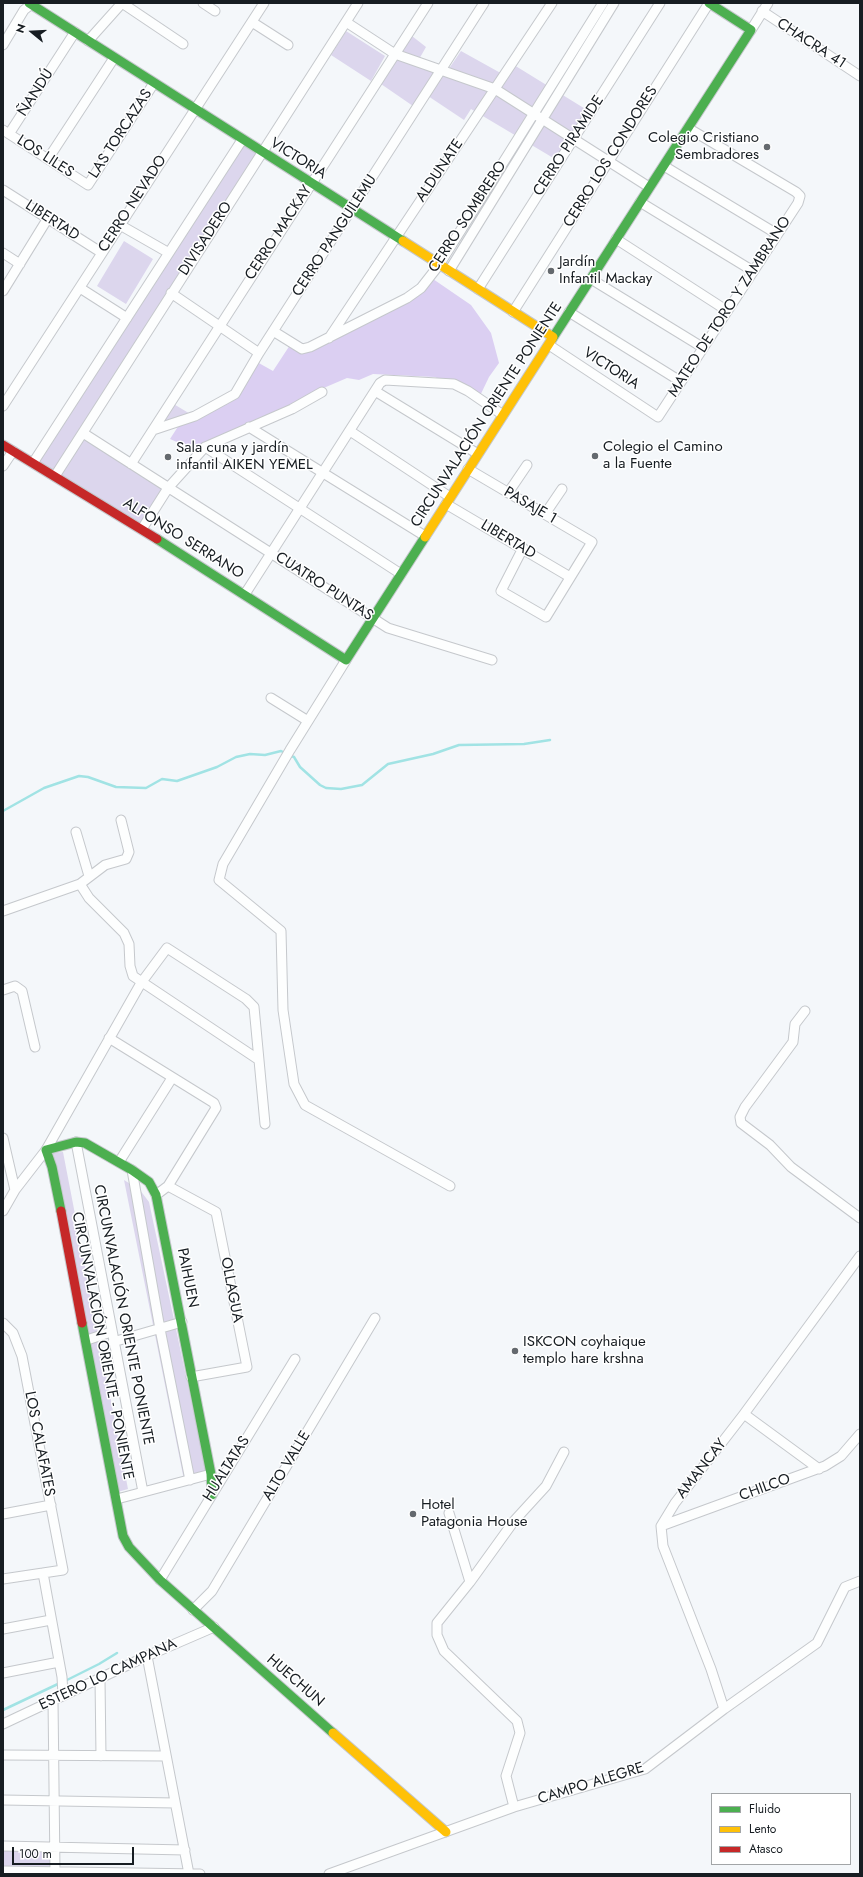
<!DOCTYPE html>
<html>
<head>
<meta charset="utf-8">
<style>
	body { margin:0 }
	#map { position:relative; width:863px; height:1877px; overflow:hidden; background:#f4f7fa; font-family:Jost,sans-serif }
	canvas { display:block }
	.frame { position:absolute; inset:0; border:4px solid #171d22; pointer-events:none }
	.legend { position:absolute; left:711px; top:1793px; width:140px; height:72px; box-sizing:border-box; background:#fff; border:1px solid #a2a5a7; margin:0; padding:5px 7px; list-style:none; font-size:12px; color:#171d22 }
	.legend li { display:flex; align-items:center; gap:8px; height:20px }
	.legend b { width:20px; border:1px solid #a2a5a7 }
	.north { position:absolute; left:12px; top:12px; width:40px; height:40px; -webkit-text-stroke:3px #fff; paint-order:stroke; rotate:288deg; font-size:11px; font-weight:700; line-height:16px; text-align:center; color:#171d22 }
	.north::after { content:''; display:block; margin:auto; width:14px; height:18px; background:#171d22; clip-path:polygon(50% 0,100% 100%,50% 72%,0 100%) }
	.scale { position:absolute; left:12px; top:1847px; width:122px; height:18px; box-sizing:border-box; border:2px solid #171d22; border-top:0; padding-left:5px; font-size:12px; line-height:14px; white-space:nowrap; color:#171d22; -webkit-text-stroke:3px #fff; paint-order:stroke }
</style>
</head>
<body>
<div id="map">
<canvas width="863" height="1877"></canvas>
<div class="frame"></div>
<ul class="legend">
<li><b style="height:5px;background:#4caf50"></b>Fluido</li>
<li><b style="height:5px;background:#ffc107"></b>Lento</li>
<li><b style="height:5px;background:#c62828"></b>Atasco</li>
</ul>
<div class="north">N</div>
<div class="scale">100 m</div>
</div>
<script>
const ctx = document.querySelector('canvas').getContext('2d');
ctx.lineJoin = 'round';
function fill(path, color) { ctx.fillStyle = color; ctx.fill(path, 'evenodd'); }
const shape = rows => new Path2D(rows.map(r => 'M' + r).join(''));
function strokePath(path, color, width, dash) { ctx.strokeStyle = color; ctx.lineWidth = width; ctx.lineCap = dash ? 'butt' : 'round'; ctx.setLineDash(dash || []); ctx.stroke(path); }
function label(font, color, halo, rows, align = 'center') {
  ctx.font = font + ' Jost,sans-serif'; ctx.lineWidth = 3; ctx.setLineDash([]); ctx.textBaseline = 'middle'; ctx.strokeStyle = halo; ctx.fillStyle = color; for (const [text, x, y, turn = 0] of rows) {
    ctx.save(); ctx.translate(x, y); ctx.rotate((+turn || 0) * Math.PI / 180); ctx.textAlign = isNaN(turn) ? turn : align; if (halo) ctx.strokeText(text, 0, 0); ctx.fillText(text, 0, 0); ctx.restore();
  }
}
const green = shape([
	[346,31,385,56,371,81,331,55],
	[412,36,426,47,418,61,448,70,461,51,506,76,514,65,587,110,555,159,471,109,464,120,422,92,413,106,381,84],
	[242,144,258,154,53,471,38,462],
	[124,241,153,259,126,304,97,286],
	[172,403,192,415,158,426],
	[84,437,164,488,141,524,60,475],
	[63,1152,128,1489,114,1493,49,1153],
	[124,1180,140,1190,149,1202,207,1475,184,1480],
	[3,1849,51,1849,52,1867,3,1866]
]);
const forest = shape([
	[433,279,471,305,491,333,499,363,489,377,478,400,435,377,373,374,359,380,347,378,319,390,284,411,193,449,170,439,179,425,235,397,257,362,273,371,290,345,302,351]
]);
const stream = shape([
	[289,755,294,757,300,767,320,785,326,788,341,789,362,785,388,764,433,754,459,745,524,744,550,740],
	[3,811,44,788,79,776,88,777,116,787,146,788,162,779,177,781,217,767,236,757,250,754,265,755,281,751,285,753],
	[65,1681,99,1664,117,1653],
	[3,1710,60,1683]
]);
const street = shape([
	[122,3,183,44],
	[203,3,215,11],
	[762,11,860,76],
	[252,22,288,45],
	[346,22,395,54,495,89,649,187],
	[751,30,768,3],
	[88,41,122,3],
	[3,45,24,10,33,3],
	[3,130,88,185,154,83],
	[9,134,75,32],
	[48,159,114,58],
	[664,166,777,234],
	[3,190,102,253],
	[640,202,753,271],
	[120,225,169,253],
	[616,239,726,310],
	[3,253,20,264],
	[449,271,614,3],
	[591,279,702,347],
	[80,288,127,318],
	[478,289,660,3],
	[3,291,48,218],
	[171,293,259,353],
	[513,312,709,3],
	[569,312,680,381],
	[273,331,302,349,310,347,407,298,421,288,439,265,603,3],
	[329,338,552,3],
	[549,345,658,417,798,203,800,196,796,192,688,128],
	[375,391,478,454],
	[3,406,264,3],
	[249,427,425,536],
	[153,430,195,416,235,394,259,353,484,3],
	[350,431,450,497],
	[83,433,388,628,492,660],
	[205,447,401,574],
	[33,463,242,140],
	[131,464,428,3],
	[3,466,13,451],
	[468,469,592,542,546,617,501,591,523,548],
	[55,476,358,3],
	[508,493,527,465],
	[446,504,570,577],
	[545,514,562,489],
	[142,529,168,488,205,447,292,409,322,392],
	[245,594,380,383,385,380,454,384,468,391,503,415],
	[346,660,290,750,223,864,219,880,281,931,283,1010,294,1084,305,1105,450,1186],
	[271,698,308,721],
	[76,832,89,876],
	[80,884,89,898,124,933,129,944,130,966,133,976,259,1060],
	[3,911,80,884,105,865,126,859,129,852,121,820],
	[3,990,15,986,22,991,35,1047],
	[805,1011,795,1024,793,1042,745,1107,740,1117,741,1123,770,1145,791,1167,860,1218],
	[109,1038,214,1103,216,1108,168,1186,156,1195],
	[3,1138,15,1190],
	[76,1142,143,1492],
	[119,1162,172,1078],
	[132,1170,160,1329,190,1480],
	[168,1186,216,1212,247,1367,191,1377],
	[3,1211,15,1190,46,1150,141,983,167,948,246,999,254,1007,265,1124],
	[3,1323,13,1333,22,1356,63,1570,3,1579],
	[87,1340,111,1332],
	[113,1342,182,1322],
	[744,1414,819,1469],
	[117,1499,211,1474],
	[449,1513,470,1582,437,1623,437,1635,444,1651,517,1721,520,1733,506,1776,514,1807],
	[3,1514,51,1505],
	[661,1526,825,1466,841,1456,860,1434],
	[43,1573,62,1677,63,1695],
	[160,1580,295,1359],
	[470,1582,514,1521,546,1486,564,1452],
	[193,1610,212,1591,375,1318],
	[3,1629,51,1620],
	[147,1656,189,1874],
	[3,1673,59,1662],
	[100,1679,101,1756],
	[53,1700,55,1871],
	[724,1709,711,1669,663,1546,661,1526,675,1503,744,1414,860,1256],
	[3,1724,147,1656,214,1627],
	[3,1755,166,1756],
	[3,1800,175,1803],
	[3,1846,185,1850],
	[3,1871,200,1874],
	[329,1874,514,1807,645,1769,724,1709,817,1643,845,1587,860,1581]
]);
const fast = shape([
	[29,3,403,241],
	[552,339,751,30,709,3],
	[157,539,346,660,425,537],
	[61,1211,52,1167,46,1150,76,1142,85,1143,132,1170,149,1182,156,1195,211,1474,212,1495],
	[82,1323,123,1536,129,1547,160,1580,333,1733]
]);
const slow = shape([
	[403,241,553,337],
	[425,537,552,339],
	[333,1733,446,1832]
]);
const jam = shape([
	[3,445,157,539],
	[61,1211,82,1323]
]);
const markers = [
	[767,147,4,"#64696e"],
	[551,271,4,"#64696e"],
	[595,456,4,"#64696e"],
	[168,457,4,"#64696e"],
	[515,1351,4,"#64696e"],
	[413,1514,4,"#64696e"]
];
const streetNames = [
	["CHACRA 41",811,44,33],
	["ÑANDÚ",36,93,-57],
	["LAS TORCAZAS",121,134,-57],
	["CERRO PIRAMIDE",569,146,-57],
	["LOS LILES",45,157,33],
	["CERRO LOS CONDORES",611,157,-58],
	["VICTORIA",298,159,32],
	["ALDUNATE",440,171,-56],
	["CERRO NEVADO",133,204,-57],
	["CERRO SOMBRERO",468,217,-57],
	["LIBERTAD",52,221,33],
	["CERRO MACKAY",279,233,-57],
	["CERRO PANGUILEMU",335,236,-57],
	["DIVISADERO",206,239,-57],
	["MATEO DE TORO Y ZAMBRANO",730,307,-57],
	["VICTORIA",611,369,33],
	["CIRCUNVALACIÓN ORIENTE PONIENTE",487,415,-57],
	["PASAJE 1",530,506,30],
	["ALFONSO SERRANO",183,539,32],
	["LIBERTAD",508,540,31],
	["CUATRO PUNTAS",324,587,33],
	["PAIHUEN",187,1278,79],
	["OLLAGUA",231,1290,79],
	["CIRCUNVALACIÓN ORIENTE PONIENTE",123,1315,79],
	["CIRCUNVALACIÓN ORIENTE - PONIENTE",102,1346,79],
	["LOS CALAFATES",39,1444,79],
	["ALTO VALLE",287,1466,-59],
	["HUALTATAS",227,1469,-58],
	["AMANCAY",702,1469,-52],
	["CHILCO",765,1488,-20],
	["ESTERO LO CAMPANA",108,1675,-25],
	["HUECHUN",295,1681,41],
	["CAMPO ALEGRE",591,1784,-17]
];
const poiNames = [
	["Colegio Cristiano",759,138,"right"],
	["Sembradores",759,155,"right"],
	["Jardín",559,262],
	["Infantil Mackay",559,279],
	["Colegio el Camino",603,447],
	["a la Fuente",603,464],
	["Sala cuna y jardín",176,448],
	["infantil AIKEN YEMEL",176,465],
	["ISKCON coyhaique",523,1342],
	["templo hare krshna",523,1359],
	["Hotel",421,1505],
	["Patagonia House",421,1522]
];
fill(green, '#dcd6ed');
fill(forest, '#dbcff2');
strokePath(stream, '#a1e3e4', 2.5);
strokePath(street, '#c5c8cc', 11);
strokePath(fast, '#c5c8cc', 11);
strokePath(slow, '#c5c8cc', 11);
strokePath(jam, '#c5c8cc', 11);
strokePath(street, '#fdfefe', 9);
strokePath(fast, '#4caf50', 9);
strokePath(slow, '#ffc107', 9);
strokePath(jam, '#c62828', 9);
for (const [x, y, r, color] of markers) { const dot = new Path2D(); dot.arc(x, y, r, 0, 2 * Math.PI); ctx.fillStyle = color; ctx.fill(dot); strokePath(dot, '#fff', 1.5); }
label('15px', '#171d22', '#fff', streetNames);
label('15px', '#171d22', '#fff', poiNames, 'left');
</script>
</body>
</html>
